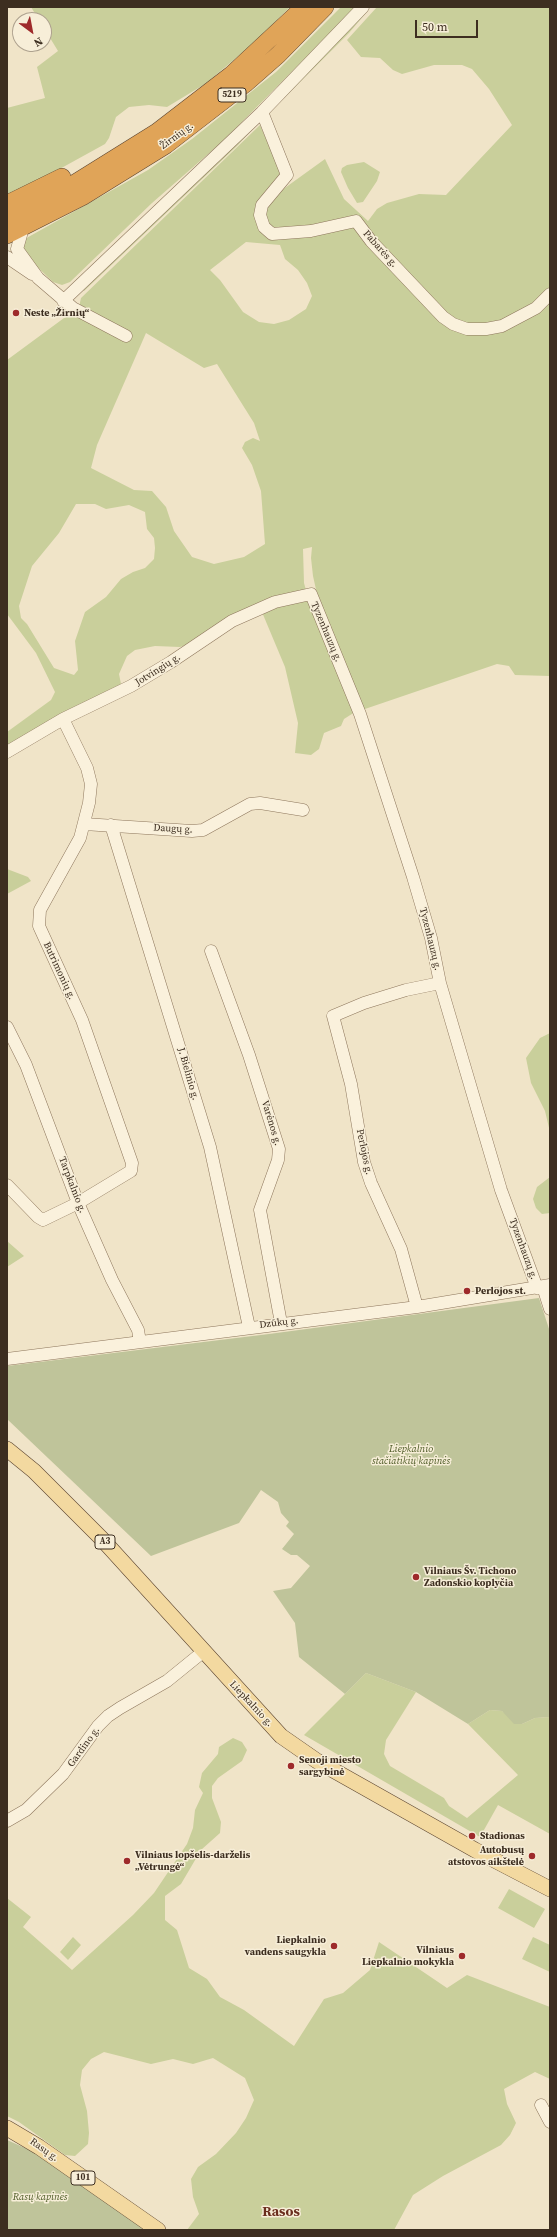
<!DOCTYPE html>
<html>
<head>
<meta charset="utf-8">
<style>
	body { margin:0 }
	#map { position:relative; width:557px; height:2237px; overflow:hidden; background:#f0e4c8; font-family:"Source Serif 4",serif }
	canvas { display:block }
	.frame { position:absolute; inset:0; border:8px solid #3d2e20; pointer-events:none }
	.north { position:absolute; left:12px; top:12px; width:40px; height:40px; box-sizing:border-box; background:#f7eed8; border:1px solid #ada18e; border-radius:50%; rotate:148deg; font-size:11px; font-weight:700; line-height:16px; text-align:center; color:#3d2e20 }
	.north::after { content:''; display:block; margin:auto; width:14px; height:18px; background:#9e2a2b; clip-path:polygon(50% 0,100% 100%,50% 72%,0 100%) }
	.scale { position:absolute; left:415px; top:20px; width:63px; height:18px; box-sizing:border-box; border:2px solid #3d2e20; border-top:0; padding-left:5px; font-size:12px; line-height:14px; white-space:nowrap; color:#3d2e20; -webkit-text-stroke:3px #f7eed8; paint-order:stroke }
</style>
</head>
<body>
<div id="map">
<canvas width="557" height="2237"></canvas>
<div class="frame"></div>
<div class="north">N</div>
<div class="scale">50 m</div>
</div>
<script>
const ctx = document.querySelector('canvas').getContext('2d');
ctx.lineJoin = 'round';
function fill(path, color) { ctx.fillStyle = color; ctx.fill(path, 'evenodd'); }
const shape = rows => new Path2D(rows.map(r => 'M' + r).join(''));
function strokePath(path, color, width, dash) { ctx.strokeStyle = color; ctx.lineWidth = width; ctx.lineCap = dash ? 'butt' : 'round'; ctx.setLineDash(dash || []); ctx.stroke(path); }
function label(font, color, halo, rows, align = 'center') {
  ctx.font = font + ' "Source Serif 4",serif'; ctx.lineWidth = 3; ctx.setLineDash([]); ctx.textBaseline = 'middle'; ctx.strokeStyle = halo; ctx.fillStyle = color; for (const [text, x, y, turn = 0] of rows) {
    ctx.save(); ctx.translate(x, y); ctx.rotate((+turn || 0) * Math.PI / 180); ctx.textAlign = isNaN(turn) ? turn : align; if (halo) ctx.strokeText(text, 0, 0); ctx.fillText(text, 0, 0); ctx.restore();
  }
}
const green = shape([
	[31,7,290,7,254,43,205,84,167,107,149,105,129,107,116,117,109,138,105,144,7,198,7,108,45,98,37,67,58,51,44,28,44,20,39,20],
	[341,7,356,7,223,141,152,203,70,282,62,285,53,282,26,256,22,250,23,240,148,170,192,139,276,72],
	[371,7,349,33,269,113,273,108],
	[377,7,550,7,550,676,515,675,509,666,497,664,362,710,319,603,313,576,311,558,312,547,303,549,304,583,309,601,355,712,344,719,341,726,324,733,319,749,311,755,295,753,298,723,285,667,259,605,189,644,180,647,155,646,135,650,127,656,119,674,121,684,7,748,7,732,51,700,55,692,36,653,7,614,7,360,79,307,81,298,260,125,280,171,282,190,325,159,344,199,368,221,377,209,387,203,419,194,446,195,512,125,489,89,472,69,462,65,434,65,402,74,393,70,380,58,361,57,347,40],
	[246,242,280,245,285,259,298,270,307,283,312,296,306,309,289,320,274,324,259,322,243,312,220,280,210,270],
	[146,333,204,368,217,364,254,423,260,441,253,438,245,442,242,448,252,465,261,491,265,544,244,557,214,564,192,557,174,531,166,507,152,491,134,490,91,468,97,445],
	[76,504,95,504,106,509,129,505,145,512,147,529,154,538,155,548,154,559,145,568,133,572,121,579,106,597,85,612,75,641,78,670,74,675,54,668,27,624,21,618,19,606,32,566,59,533],
	[257,124,238,145,84,291,84,290],
	[364,162,380,172,377,181,363,202,357,203,348,188,341,172,342,168,347,165],
	[7,869,28,877,31,881,7,894],
	[550,1033,550,1132,545,1111,531,1083,526,1058,540,1038],
	[550,1177,550,1213,542,1214,536,1208,533,1199,537,1187],
	[7,1241,24,1256,7,1267],
	[366,1673,416,1692,386,1740,384,1754,390,1766,444,1798,449,1806,467,1818,518,1775,468,1724,490,1710,502,1711,522,1724,535,1718,550,1717,550,1834,498,1805,480,1837,304,1735],
	[233,1738,242,1742,247,1750,242,1761,218,1778,212,1786,212,1798,221,1822,220,1833,201,1850,181,1884,165,1896,165,1920,177,1930,189,1968,207,1979,220,1997,244,2010,294,2046,324,1999,343,1993,370,1970,379,1942,447,1988,467,1975,550,2007,550,2079,535,2072,504,2089,507,2104,516,2123,510,2135,501,2145,443,2176,413,2195,394,2230,187,2230,199,2214,193,2197,191,2179,198,2167,216,2154,236,2133,246,2118,254,2100,245,2078,213,2058,193,2064,173,2059,151,2064,104,2052,91,2059,82,2070,80,2085,87,2111,89,2133,88,2144,75,2156,65,2155,19,2122,7,2116,7,1898,31,1917,23,1927,72,1970,133,1915,154,1893,187,1844,193,1828,195,1810,203,1793,199,1787,202,1773,218,1754,219,1747],
	[509,1889,545,1909,534,1928,498,1908],
	[73,1937,81,1945,68,1960,60,1952],
	[533,1937,550,1945,550,1972,522,1959]
]);
const cemetery = shape([
	[539,1298,550,1332,550,1717,535,1718,522,1724,514,1724,502,1711,490,1710,468,1724,416,1692,366,1673,345,1694,299,1657,295,1623,273,1591,291,1588,310,1566,297,1555,291,1555,282,1549,294,1534,286,1526,289,1522,281,1513,278,1502,261,1490,239,1523,151,1556,7,1419,7,1366,269,1334],
	[7,2140,32,2151,145,2230,7,2230]
]);
const minor = shape([
	[262,112,287,175,262,205,260,215,264,227,272,234,311,231,356,221,371,241,443,317,453,324,467,329,486,329,502,326,536,308,550,294],
	[23,228,17,249,38,278,73,308,126,336],
	[7,257,32,274],
	[63,301,262,112,363,7],
	[7,752,63,719,131,686,171,662,232,621,275,602,311,594,360,714,413,877,431,938,440,983,501,1190,537,1288],
	[84,824,192,831,203,830,250,804,260,803,303,810],
	[111,825,210,1147,249,1327],
	[211,951,249,1055,279,1149,278,1160,260,1210,281,1323],
	[7,1027,26,1065,78,1203,112,1280,138,1330,140,1342],
	[7,1185,38,1217,43,1220,78,1203,131,1171,132,1163,82,1020,39,926,40,910,80,838,89,803,91,784,87,768,63,719],
	[543,1287,550,1309],
	[417,1307,401,1249,371,1183,364,1162,351,1084,333,1016,364,1003,406,990,440,983],
	[7,1359,417,1307,550,1285],
	[7,1821,26,1810,63,1774,98,1726,108,1716,120,1708,167,1681,204,1651],
	[541,2105,550,2122]
]);
const major = shape([
	[7,1449,34,1471,101,1538,281,1736,317,1761,475,1850,550,1889],
	[7,2128,39,2147,158,2230]
]);
const highway = shape([
	[7,204,62,177],
	[7,218,72,185,157,132,231,75,304,7],
	[7,235,82,197,166,145,245,84,278,55,325,7]
]);
const markers = [
	[16,313,4,"#9e2a2b"],
	[467,1291,4,"#9e2a2b"],
	[416,1577,4,"#9e2a2b"],
	[291,1766,4,"#9e2a2b"],
	[472,1836,4,"#9e2a2b"],
	[532,1856,4,"#9e2a2b"],
	[127,1861,4,"#9e2a2b"],
	[334,1946,4,"#9e2a2b"],
	[462,1956,4,"#9e2a2b"]
];
const shields = [
	[232,95,28],
	[105,1542,20],
	[83,2178,24]
];
const shieldNames = [
	["5219",232,95],
	["A3",105,1542],
	["101",83,2178]
];
const streetNames = [
	["Žirnių g.",177,136,-36],
	["Pabarės g.",380,249,48],
	["Tyzenhauzų g.",326,632,67],
	["Jotvingių g.",158,670,-32],
	["Daugų g.",173,829,3],
	["Tyzenhauzų g.",430,939,76],
	["Butrimonių g.",59,971,65],
	["J. Bielinio g.",188,1074,74],
	["Varėnos g.",271,1123,73],
	["Perlojos g.",364,1152,78],
	["Tarpkalnio g.",72,1185,69],
	["Tyzenhauzų g.",523,1249,70],
	["Dzūkų g.",279,1323,-7],
	["Liepkalnio g.",251,1704,47],
	["Gardino g.",84,1747,-54],
	["Rasų g.",44,2150,35]
];
const poiNames = [
	["Neste „Žirnių“",24,313],
	["Perlojos st.",475,1291],
	["Vilniaus Šv. Tichono",424,1571],
	["Zadonskio koplyčia",424,1583],
	["Senoji miesto",299,1760],
	["sargybinė",299,1772],
	["Stadionas",480,1836],
	["Autobusų",524,1850,"right"],
	["atstovos aikštelė",524,1862,"right"],
	["Vilniaus lopšelis-darželis",135,1855],
	["„Vėtrungė“",135,1867],
	["Liepkalnio",326,1940,"right"],
	["vandens saugykla",326,1952,"right"],
	["Vilniaus",454,1950,"right"],
	["Liepkalnio mokykla",454,1962,"right"]
];
const parkNames = [
	["Liepkalnio",411,1449],
	["stačiatikių kapinės",411,1461],
	["Rasų kapinės",40,2197]
];
const districtNames = [
	["Rasos",281,2212]
];
fill(green, '#c9cf9b');
fill(cemetery, '#bfc49a');
strokePath(minor, '#8d765c', 13);
strokePath(major, '#5b4430', 16);
strokePath(highway, '#5b4430', 18);
strokePath(minor, '#faf1dc', 12);
strokePath(major, '#f3d9a0', 15);
strokePath(highway, '#e0a458', 17);
for (const [x, y, r, color] of markers) { const dot = new Path2D(); dot.arc(x, y, r, 0, 2 * Math.PI); ctx.fillStyle = color; ctx.fill(dot); strokePath(dot, '#f7eed8', 1.5); }
for (const [x, y, w] of shields) { const box = new Path2D(); box.roundRect(x - w / 2, y - 7, w, 14, 3); ctx.fillStyle = '#f7eed8'; ctx.fill(box); strokePath(box, '#3d2e20', 1); }
label('bold 9px', '#3d2e20', null, shieldNames);
label('10px', '#3d2e20', '#f7eed8', streetNames);
label('bold 10px', '#3d2e20', '#f7eed8', poiNames, 'left');
label('italic 10px', '#4d5a26', '#f7eed8', parkNames);
label('bold 14px', '#6b2e1e', '#f7eed8', districtNames);
</script>
</body>
</html>
